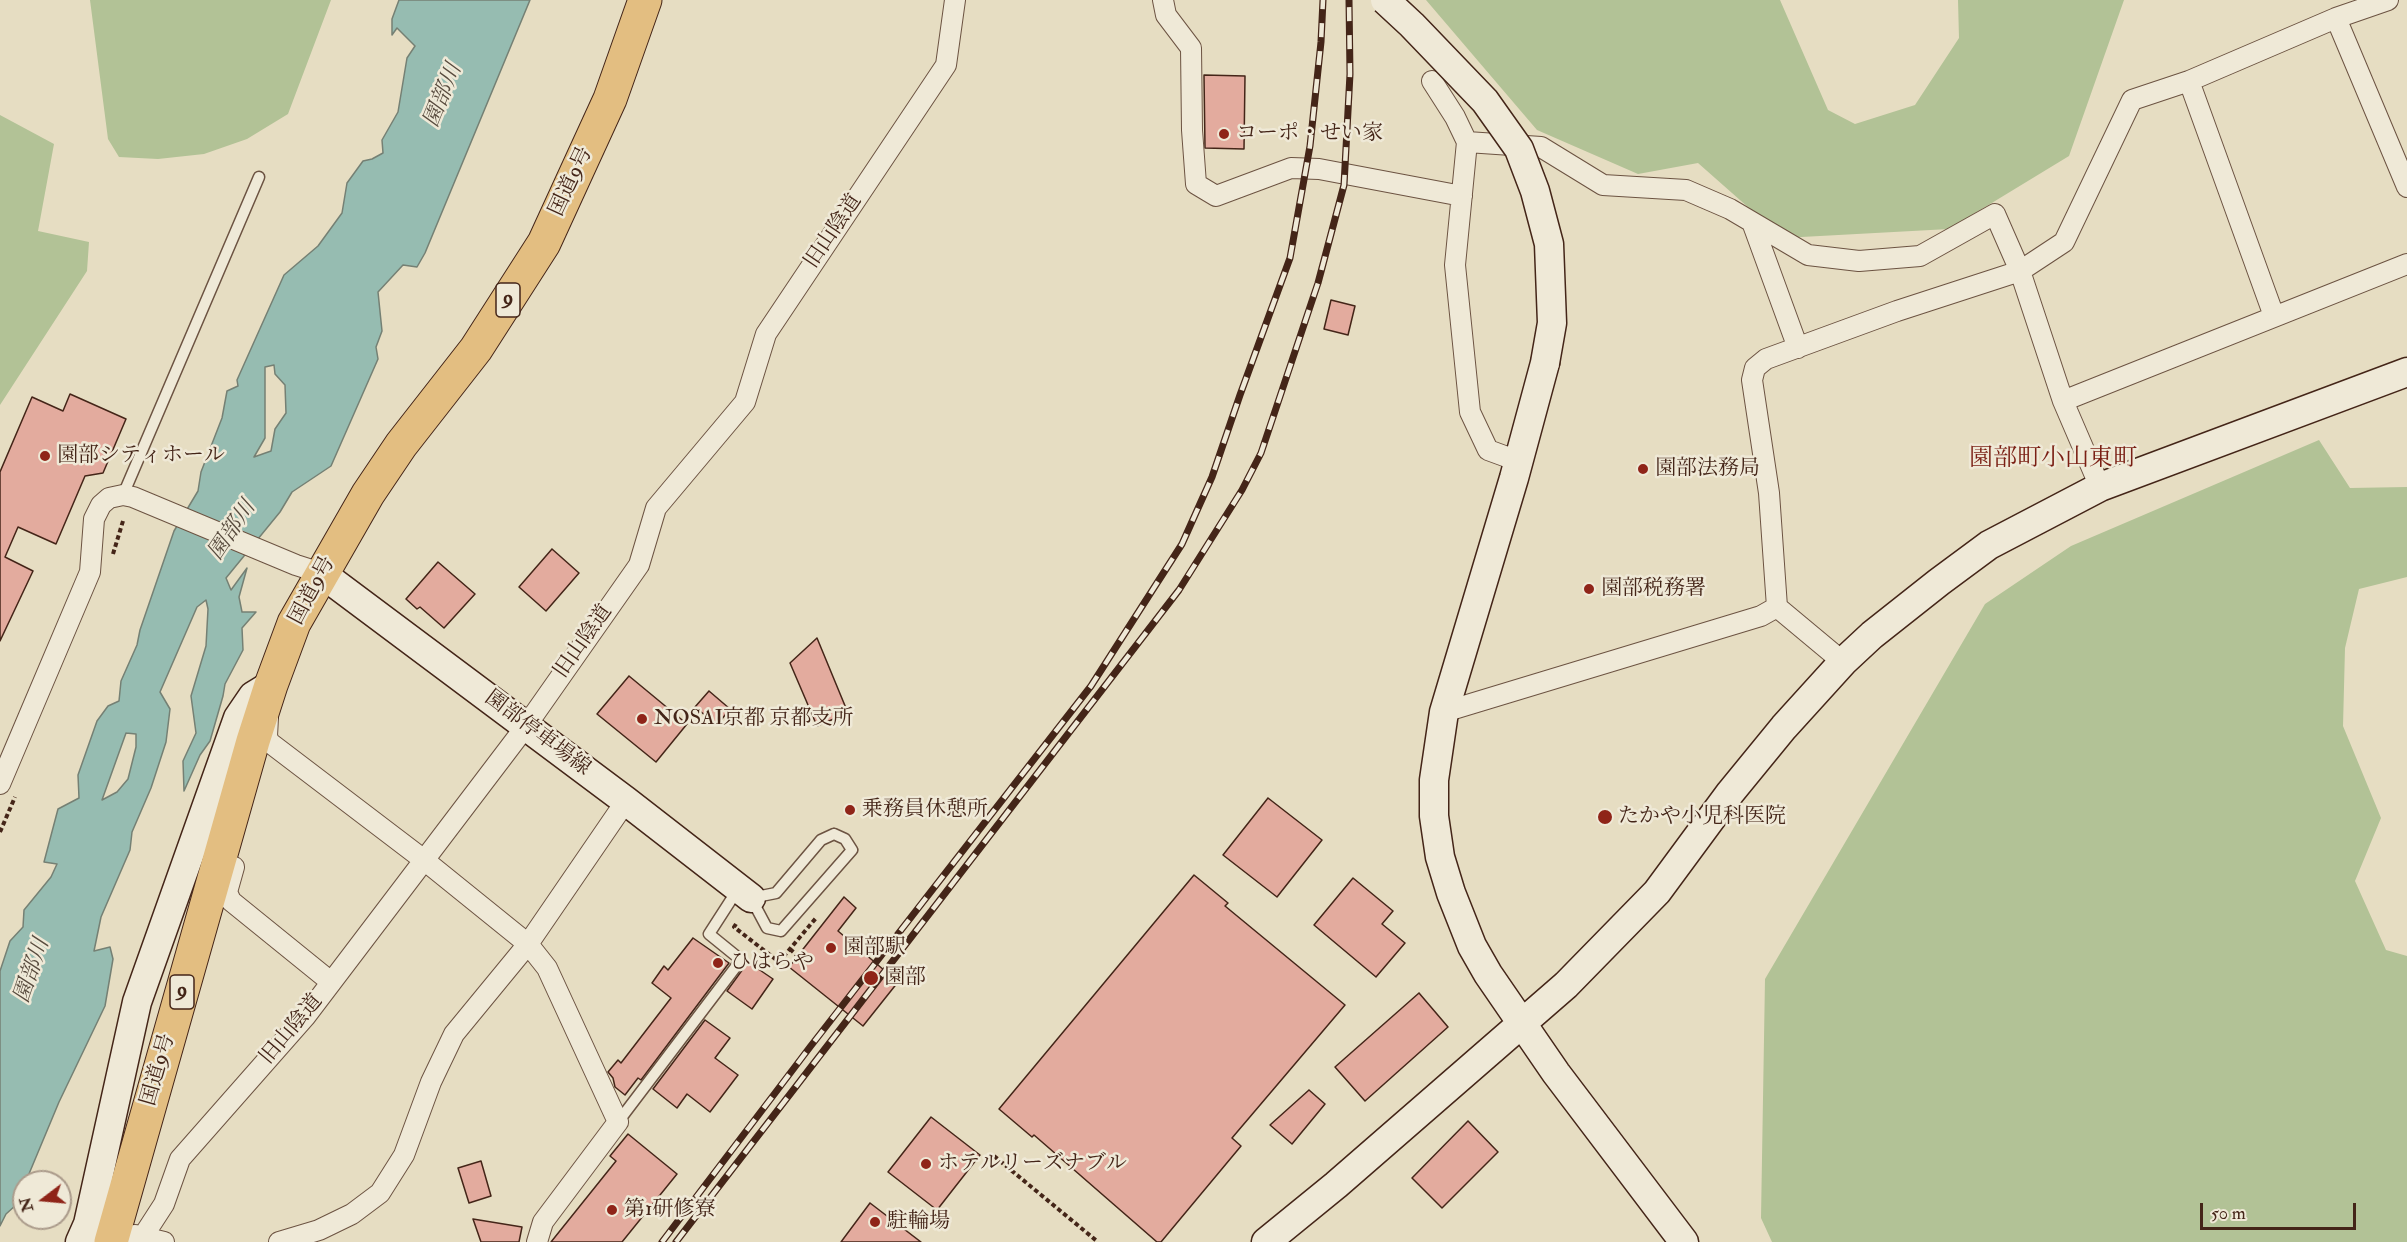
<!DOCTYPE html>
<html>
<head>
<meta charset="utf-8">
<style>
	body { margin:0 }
	#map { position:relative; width:2407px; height:1242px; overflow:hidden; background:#e6ddc2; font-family:"IM FELL Double Pica",serif }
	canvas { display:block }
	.north { position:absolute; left:12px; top:1170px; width:60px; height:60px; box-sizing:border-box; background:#efe9d7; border:2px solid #ab9b8b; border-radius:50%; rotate:254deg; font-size:16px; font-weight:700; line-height:24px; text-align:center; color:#442518 }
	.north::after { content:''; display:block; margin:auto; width:21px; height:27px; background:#8f2418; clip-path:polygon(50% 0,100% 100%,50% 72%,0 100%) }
	.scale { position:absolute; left:2200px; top:1203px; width:156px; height:27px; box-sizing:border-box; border:3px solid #442518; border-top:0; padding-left:8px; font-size:18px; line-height:21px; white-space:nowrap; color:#442518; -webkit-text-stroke:4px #efe9d7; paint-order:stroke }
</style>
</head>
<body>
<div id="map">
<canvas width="2407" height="1242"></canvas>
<div class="north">N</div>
<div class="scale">50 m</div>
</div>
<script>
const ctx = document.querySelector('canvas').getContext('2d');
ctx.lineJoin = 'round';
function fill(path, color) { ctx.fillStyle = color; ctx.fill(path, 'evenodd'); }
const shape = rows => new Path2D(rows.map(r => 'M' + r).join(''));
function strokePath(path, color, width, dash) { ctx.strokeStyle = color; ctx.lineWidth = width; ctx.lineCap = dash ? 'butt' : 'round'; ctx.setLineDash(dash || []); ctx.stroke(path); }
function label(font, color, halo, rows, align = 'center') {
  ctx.font = font + ' "IM FELL Double Pica","Noto Serif JP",serif'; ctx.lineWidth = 5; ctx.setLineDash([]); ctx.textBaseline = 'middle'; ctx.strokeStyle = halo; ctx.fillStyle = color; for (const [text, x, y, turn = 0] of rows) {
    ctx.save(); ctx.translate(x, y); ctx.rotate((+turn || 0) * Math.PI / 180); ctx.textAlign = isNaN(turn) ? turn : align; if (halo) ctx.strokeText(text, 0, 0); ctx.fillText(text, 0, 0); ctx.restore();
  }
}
const green = shape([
	[90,0,331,0,288,114,247,139,204,154,158,159,119,157,108,139],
	[1426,0,1780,0,1828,110,1855,124,1915,105,1959,38,1958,0,2124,0,2069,156,1949,229,1783,238,1698,163,1638,174,1537,130],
	[0,115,54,144,38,231,89,242,87,271,0,405],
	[2319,440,2350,488,2407,487,2407,577,2359,589,2345,648,2343,726,2381,818,2355,881,2386,950,2407,956,2407,1242,1772,1242,1761,1218,1765,979,1985,604,2071,546]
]);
const water = shape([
	[399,0,530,0,425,253,417,267,403,265,378,292,382,331,376,347,378,359,331,466,292,492,280,512,226,578,231,590,247,568,239,597,242,612,256,612,242,628,243,650,225,684,223,696,210,741,200,755,184,791,183,761,196,733,191,696,206,646,208,609,206,600,197,607,160,692,170,709,166,742,151,788,132,832,130,850,101,917,94,951,110,947,113,959,105,1006,59,1102,16,1205,6,1214,0,1226,0,971,10,941,23,927,24,910,51,877,57,864,44,862,58,809,79,798,78,775,97,721,108,706,119,701,121,681,137,645,140,630,174,531,198,491,201,472,222,418,227,391,238,386,237,380,284,275,318,246,342,213,347,183,363,161,372,159,383,153,382,140,398,112,407,58,415,46,397,28,392,35,392,19,399,0],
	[274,365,275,374,285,385,286,413,275,429,271,451,254,457,265,438,265,367,274,365],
	[126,733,136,734,136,747,128,779,117,792,102,800,126,733]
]);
const building = shape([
	[1204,75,1245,76,1244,149,1205,148,1204,75],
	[1331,300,1355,306,1348,335,1324,329,1331,300],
	[70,394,126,419,103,473,85,476,56,544,18,527,5,557,33,571,0,641,0,472,32,397,63,411,70,394],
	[552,549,579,573,546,611,519,587,552,549],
	[438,562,475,594,444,628,420,607,417,609,406,599,438,562],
	[817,638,848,713,817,726,790,663,817,638],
	[629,676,687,724,656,762,597,714,629,676],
	[709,691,730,709,717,725,695,707,709,691],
	[1268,798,1322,840,1277,897,1223,855,1268,798],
	[1194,875,1228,903,1225,906,1345,1005,1232,1138,1241,1146,1161,1242,1157,1242,1034,1135,1032,1137,999,1109,1194,875],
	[1353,878,1393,911,1382,924,1405,943,1376,977,1314,925,1353,878],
	[844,897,856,908,838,931,898,982,863,1026,789,967,844,897],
	[693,938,729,963,641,1080,638,1078,625,1095,615,1087,613,1078,608,1072,618,1060,621,1063,671,998,652,983,664,966,668,970,693,938],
	[748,962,773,979,752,1009,727,991,748,962],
	[1419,993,1448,1027,1365,1101,1335,1067,1419,993],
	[705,1020,730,1038,715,1058,738,1075,710,1112,687,1094,677,1108,653,1089,705,1020],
	[1309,1090,1325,1104,1292,1144,1270,1125,1309,1090],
	[931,1117,980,1155,937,1210,888,1172,931,1117],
	[1468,1121,1498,1152,1442,1208,1412,1178,1468,1121],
	[628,1134,677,1174,622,1242,551,1242,616,1161,610,1156,628,1134],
	[481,1161,491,1196,469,1203,458,1168,481,1161],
	[870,1203,921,1242,841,1242,870,1203],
	[473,1219,522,1227,519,1242,481,1242,473,1219]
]);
const path = shape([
	[113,554,123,521],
	[0,832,15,797],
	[736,924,734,927,779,962,816,918],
	[790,949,805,963],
	[994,1156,1098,1242]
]);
const lane = shape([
	[123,495,259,177],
	[834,834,845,839,852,850,781,931,767,928,751,898,776,893,821,840,834,834],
	[618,1122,741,960,709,934,738,889]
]);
const street = shape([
	[1163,0,1166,15,1191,48,1192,130,1196,184,1216,196,1291,168,1319,169,1462,196],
	[2336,18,2407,187],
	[1432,81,1455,117,1467,142,1455,265,1470,412,1488,450,1518,461],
	[2189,81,2274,316],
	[1467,142,1541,147,1603,185,1686,190,1730,209,1808,255,1859,261,1920,256,1995,214,2020,271,2063,401,2100,487],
	[1752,222,1798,348],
	[2063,401,2407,264],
	[1843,662,1777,607,1769,493,1752,380,1755,368,1766,359,1897,311,2020,271,2064,242,2132,100,2189,81,2336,18,2388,0],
	[1444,712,1761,616,1777,607],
	[268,718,267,736,269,742,424,860,528,944,547,968,618,1122,543,1222,537,1242],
	[0,784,90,572,94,519,101,505,109,498,123,495,133,497,296,565,321,573],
	[234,867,227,892,231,901,331,982],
	[135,1235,164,1242],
	[142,1238,164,1204,180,1159,305,1017,526,726,639,565,656,508,745,402,766,334,946,65,955,0],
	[279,1242,319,1230,352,1214,380,1193,404,1155,431,1082,454,1034,528,944,626,801]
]);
const secondary = shape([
	[1545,363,1514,478,1444,712,1434,780,1434,816,1440,857,1451,893,1472,946,1488,974,1556,1073,1684,1242],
	[321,573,626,801,751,898],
	[80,1242,88,1224,137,1002,238,718,253,696,271,685],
	[1266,1242,1336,1185,1566,985,1657,892,1730,793,1784,727,1843,662,1872,635,1939,582,1989,545,2100,487,2407,372]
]);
const highway = shape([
	[111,1242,253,741,271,685,294,623,368,494,401,445,476,349,544,243,610,99,645,0]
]);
const rail = shape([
	[662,1242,810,1047,1091,686,1182,544,1212,477,1240,395,1290,258,1310,146,1321,42,1323,0],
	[676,1242,1179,590,1242,490,1261,453,1318,283,1344,185,1350,74,1349,0]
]);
const secondaryBridge = shape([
	[1385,0,1412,25,1485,101,1519,149,1535,191,1549,244,1552,323,1545,363]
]);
const markers = [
	[1224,134,6,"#8f2418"],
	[45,456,6,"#8f2418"],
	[1643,469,6,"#8f2418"],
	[1589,589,6,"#8f2418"],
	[642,719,6,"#8f2418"],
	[850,810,6,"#8f2418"],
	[1605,817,8,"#8f2418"],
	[831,948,6,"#8f2418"],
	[718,963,6,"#8f2418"],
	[871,978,8,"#8f2418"],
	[926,1164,6,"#8f2418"],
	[612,1210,6,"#8f2418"],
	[875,1222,6,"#8f2418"]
];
const shields = [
	[508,300,24],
	[182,992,24]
];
const shieldNames = [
	["9",508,300],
	["9",182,992]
];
const poiNames = [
	["コーポ・せい家",1236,134],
	["園部シティホール",57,456],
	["園部法務局",1655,469],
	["園部税務署",1601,589],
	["NOSAI京都 京都支所",654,719],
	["乗務員休憩所",862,810],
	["たかや小児科医院",1618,817],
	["園部駅",843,948],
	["ひはらや",730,963],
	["園部",884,978],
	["ホテルリーズナブル",938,1164],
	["第1研修寮",624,1210],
	["駐輪場",887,1222]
];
const streetNames = [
	["国道9号",572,182,-65],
	["旧山陰道",834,232,-56],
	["国道9号",313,591,-62],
	["旧山陰道",584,642,-55],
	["園部停車場線",537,734,37],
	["旧山陰道",292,1030,-50],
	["国道9号",159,1070,-74]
];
const waterNames = [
	["園部川",444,96,-68],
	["園部川",233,531,-56],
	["園部川",33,971,-71]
];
const quarterNames = [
	["園部町小山東町",2053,460]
];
fill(green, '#b2c296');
fill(water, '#96bcb1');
strokePath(water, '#758074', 1.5);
fill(building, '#e3ab9e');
strokePath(building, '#442518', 1.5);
strokePath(lane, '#6c5342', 13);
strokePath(street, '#6c5342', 22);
strokePath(secondary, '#442518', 31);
strokePath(highway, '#442518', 35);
strokePath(path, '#442518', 4, [4.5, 3]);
strokePath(lane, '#efe9d7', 10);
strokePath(street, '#efe9d7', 20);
strokePath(secondary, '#efe9d7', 28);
strokePath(highway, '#e3be81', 33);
strokePath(rail, '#442518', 7);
strokePath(rail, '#efe9d7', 4.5, [14]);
strokePath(secondaryBridge, '#442518', 31, []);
strokePath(secondaryBridge, '#efe9d7', 28);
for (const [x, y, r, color] of markers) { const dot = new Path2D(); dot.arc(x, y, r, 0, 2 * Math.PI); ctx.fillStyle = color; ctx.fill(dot); strokePath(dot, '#efe9d7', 2); }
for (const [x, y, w] of shields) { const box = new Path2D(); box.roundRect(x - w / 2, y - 17, w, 34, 4.5); ctx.fillStyle = '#efe9d7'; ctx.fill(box); strokePath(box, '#442518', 1.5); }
label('bold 20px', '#442518', null, shieldNames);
label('21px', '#442518', '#efe9d7', poiNames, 'left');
label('21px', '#442518', '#efe9d7', streetNames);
label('italic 22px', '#584b3e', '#efe9d7', waterNames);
label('24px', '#7a1f14', '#efe9d7', quarterNames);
</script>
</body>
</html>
